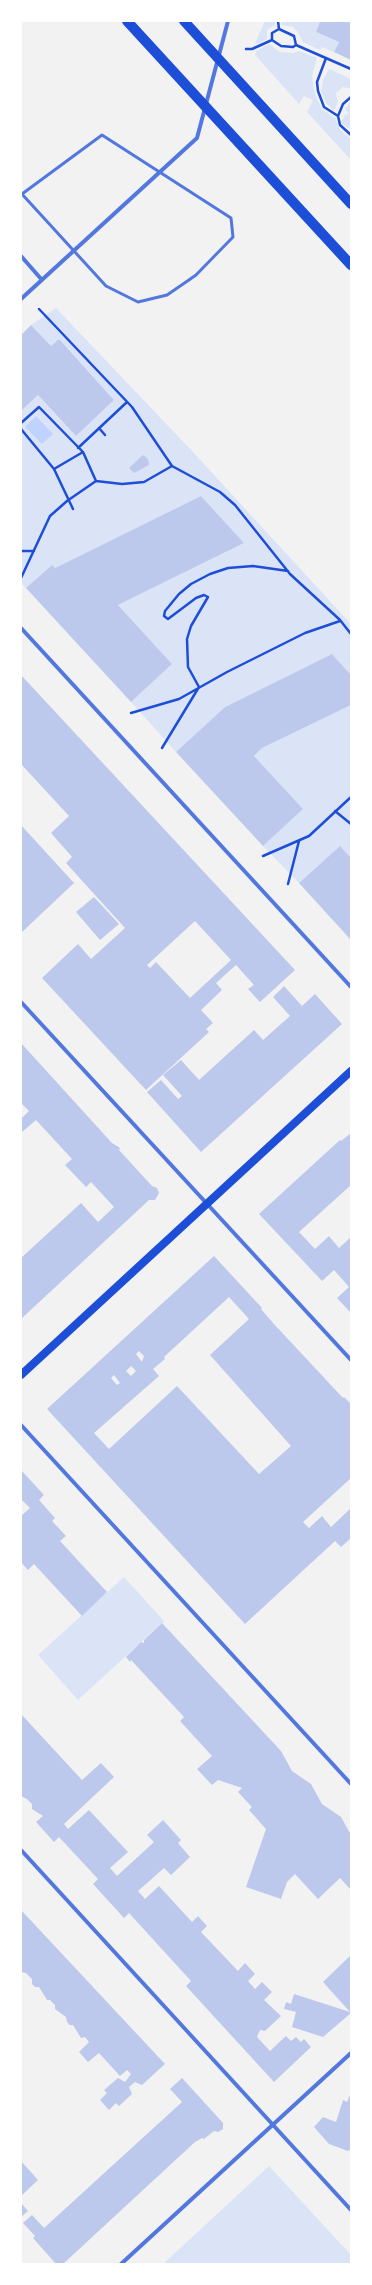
<!DOCTYPE html>
<html>
<head>
<meta charset="utf-8">
<style>
	body { margin:0 }
	#map { position:relative; width:372px; height:2285px; overflow:hidden; background:#f2f2f2; font-family:"Noto Sans",sans-serif }
	canvas { display:block }
	.frame { position:absolute; inset:0; border:22px solid #fff; pointer-events:none }
</style>
</head>
<body>
<div id="map">
<canvas width="372" height="2285"></canvas>
<div class="frame"></div>
</div>
<script>
const ctx = document.querySelector('canvas').getContext('2d');
ctx.lineJoin = 'round';
function fill(path, color) { ctx.fillStyle = color; ctx.fill(path, 'evenodd'); }
const shape = rows => new Path2D(rows.map(r => 'M' + r).join(''));
function strokePath(path, color, width, dash) { ctx.strokeStyle = color; ctx.lineWidth = width; ctx.lineCap = dash ? 'butt' : 'round'; ctx.setLineDash(dash || []); ctx.stroke(path); }
const green = shape([
	[265,21,275,21,275,25,267,30,267,39,258,44,255,43],
	[281,21,320,21,316,32,339,42,334,52,322,47,320,50,303,42,298,32,293,27,282,25],
	[269,44,280,52,293,53,299,51,317,58,312,76,315,95,322,109,335,118,340,130,351,139,351,160,307,112,313,100,304,96,299,104,255,55,256,51],
	[329,69,351,79,351,89,343,87,336,93,338,102,334,111,326,103,321,92,323,80],
	[351,100,351,130,341,123,345,114,347,115,348,112,345,110],
	[56,308,193,452,351,624,351,675,332,654,225,707,176,752,131,702,172,664,118,605,244,543,201,496,55,568,52,565,26,588,21,583,21,506,23,504,21,501,21,411,38,395,76,436,114,400,59,339,51,346,31,325],
	[351,705,351,858,340,846,299,883,263,846,303,809,254,756,262,748],
	[124,1577,164,1621,78,1700,38,1655],
	[269,2166,351,2255,351,2264,163,2264]
]);
const water = shape([
	[36,416,53,434,42,444,25,427]
]);
const building = shape([
	[320,21,351,21,351,60,334,52,339,42,316,32],
	[31,325,51,346,59,339,114,400,76,436,38,395,21,411,21,335],
	[143,455,148,459,149,465,134,473,129,468],
	[201,496,244,543,118,605,172,664,131,702,26,588,52,565,55,568],
	[332,654,351,675,351,705,262,748,254,756,303,809,263,846,176,752,225,707],
	[21,675,295,970,260,1002,248,989,254,985,236,965,216,983,222,990,201,1010,213,1023,206,1029,209,1032,146,1090,42,978,78,944,91,959,125,928,66,863,72,857,51,833,69,816,21,764],
	[195,921,231,960,190,998,156,962,150,968,147,965],
	[21,825,74,883,21,933],
	[340,846,351,858,351,940,299,883],
	[94,897,119,924,100,940,76,912],
	[284,986,302,1006,315,994,342,1024,201,1152,147,1092,161,1080,178,1099,182,1096,163,1075,181,1060,199,1080,254,1030,263,1040,290,1016,273,997],
	[21,1043,112,1143,120,1148,119,1150,152,1186,157,1188,159,1193,155,1200,149,1200,21,1319,21,1258,81,1203,98,1222,114,1207,91,1182,86,1187,65,1165,72,1159,36,1120,22,1132,21,1131,21,1119,29,1111,21,1103],
	[351,1133,351,1185,299,1232,315,1249,329,1236,339,1248,351,1237,351,1313,337,1298,349,1287,334,1270,322,1281,259,1214,340,1140,341,1141],
	[214,1256,262,1308,261,1309,273,1323,343,1398,344,1397,351,1404,351,1478,303,1522,309,1528,322,1516,331,1527,351,1508,351,1538,341,1547,335,1541,245,1624,47,1409],
	[229,1297,249,1319,210,1355,291,1446,259,1474,177,1386,109,1449,94,1433,159,1376,153,1369,165,1359,164,1357],
	[139,1351,144,1356,142,1362,136,1354],
	[131,1366,136,1371,131,1376,126,1371],
	[114,1375,120,1383,117,1385,111,1378],
	[21,1470,44,1495,39,1500,55,1518,52,1521,66,1536,60,1541,107,1592,82,1616,34,1564,28,1570,21,1562,21,1516,30,1508,21,1499],
	[162,1623,281,1751,292,1771,311,1784,322,1804,341,1817,351,1835,351,1890,340,1878,318,1899,295,1874,287,1882,281,1899,246,1887,266,1829,249,1810,252,1807,238,1792,242,1788,218,1780,212,1785,197,1769,212,1756,180,1721,184,1717,131,1660,130,1662,126,1657,141,1642,144,1643,144,1640],
	[21,1714,82,1780,101,1763,114,1777,64,1824,68,1829,89,1810,128,1852,110,1868,117,1876,154,1842,147,1835,163,1820,181,1840,178,1843,190,1857,171,1875,164,1868,138,1891,145,1899,159,1886,192,1922,198,1916,207,1926,201,1932,238,1971,245,1963,255,1974,248,1981,255,1989,262,1982,272,1992,264,2000,281,2016,265,2031,260,2030,257,2037,270,2051,286,2036,291,2041,296,2037,301,2042,304,2039,311,2047,274,2082,186,1986,191,1981,129,1913,124,1918,93,1884,98,1879,59,1837,54,1842,36,1822,43,1816,32,1809,32,1804,27,1799,21,1796],
	[21,1910,165,2064,142,2085,135,2082,129,2087,132,2094,119,2106,116,2103,109,2110,100,2100,107,2093,104,2090,118,2078,125,2082,131,2074,127,2070,120,2076,99,2053,88,2062,79,2052,89,2042,85,2037,81,2038,73,2025,70,2025,67,2022,66,2017,55,2009,55,2005,50,2000,47,2000,39,1987,35,1987,32,1984,32,1979,26,1973,21,1972],
	[351,1955,351,2013,323,2037,292,2027,296,2012,284,2009,286,2002,291,2004,294,1994,350,2012,323,1982],
	[182,2078,223,2123,223,2129,218,2132,214,2131,204,2139,202,2138,195,2142,63,2264,56,2264,33,2238,35,2236,23,2223,32,2215,44,2228,182,2102,170,2089],
	[351,2093,351,2149,348,2151,329,2144,314,2127,323,2117,336,2122,343,2100,347,2102],
	[21,2161,38,2180,21,2196],
	[21,2203,28,2211,21,2217]
]);
const path = shape([
	[278,21,279,29],
	[272,40,281,46,293,47,296,45],
	[246,49,252,49,272,40,272,33,279,29,294,36,296,45,351,69],
	[326,58,317,82,318,91,324,107,338,116,343,104,351,97],
	[338,116,340,125,351,135],
	[39,309,132,407,172,466,220,492,235,505,290,574,340,620,351,634],
	[21,423,39,407,83,452,96,481],
	[99,428,105,435],
	[21,429,54,469,73,509],
	[78,448,127,402],
	[54,469,83,452],
	[21,551,34,551],
	[21,578,50,516,67,501,96,481,122,484,144,482,172,466],
	[131,713,179,699,227,672,305,633,340,621],
	[162,748,199,687,188,667,187,639,191,626,208,597,204,595,196,598,168,619,164,616,165,611,179,594,191,584,210,574,228,568,253,566,288,571],
	[335,811,351,824],
	[263,856,309,836,351,797],
	[288,884,299,841]
]);
const service = shape([
	[21,193,106,286,138,302,167,295,186,282,196,275,233,237,231,218,102,135,22,194]
]);
const minor = shape([
	[21,256,42,280],
	[21,299,197,138,228,21],
	[21,628,351,987],
	[21,1002,351,1360],
	[21,1425,351,1784],
	[21,1850,351,2210],
	[121,2264,351,2053]
]);
const secondary = shape([
	[21,1375,351,1071]
]);
const primary = shape([
	[127,21,351,265],
	[184,21,351,204]
]);
fill(green, '#dbe4f7');
fill(water, '#bfd3fe');
fill(building, '#bdc9ec');
strokePath(path, '#1d4ed8', 2.5);
strokePath(service, '#5277de', 3);
strokePath(minor, '#5277de', 4);
strokePath(secondary, '#1d4ed8', 8);
strokePath(primary, '#1d4ed8', 10);
</script>
</body>
</html>
